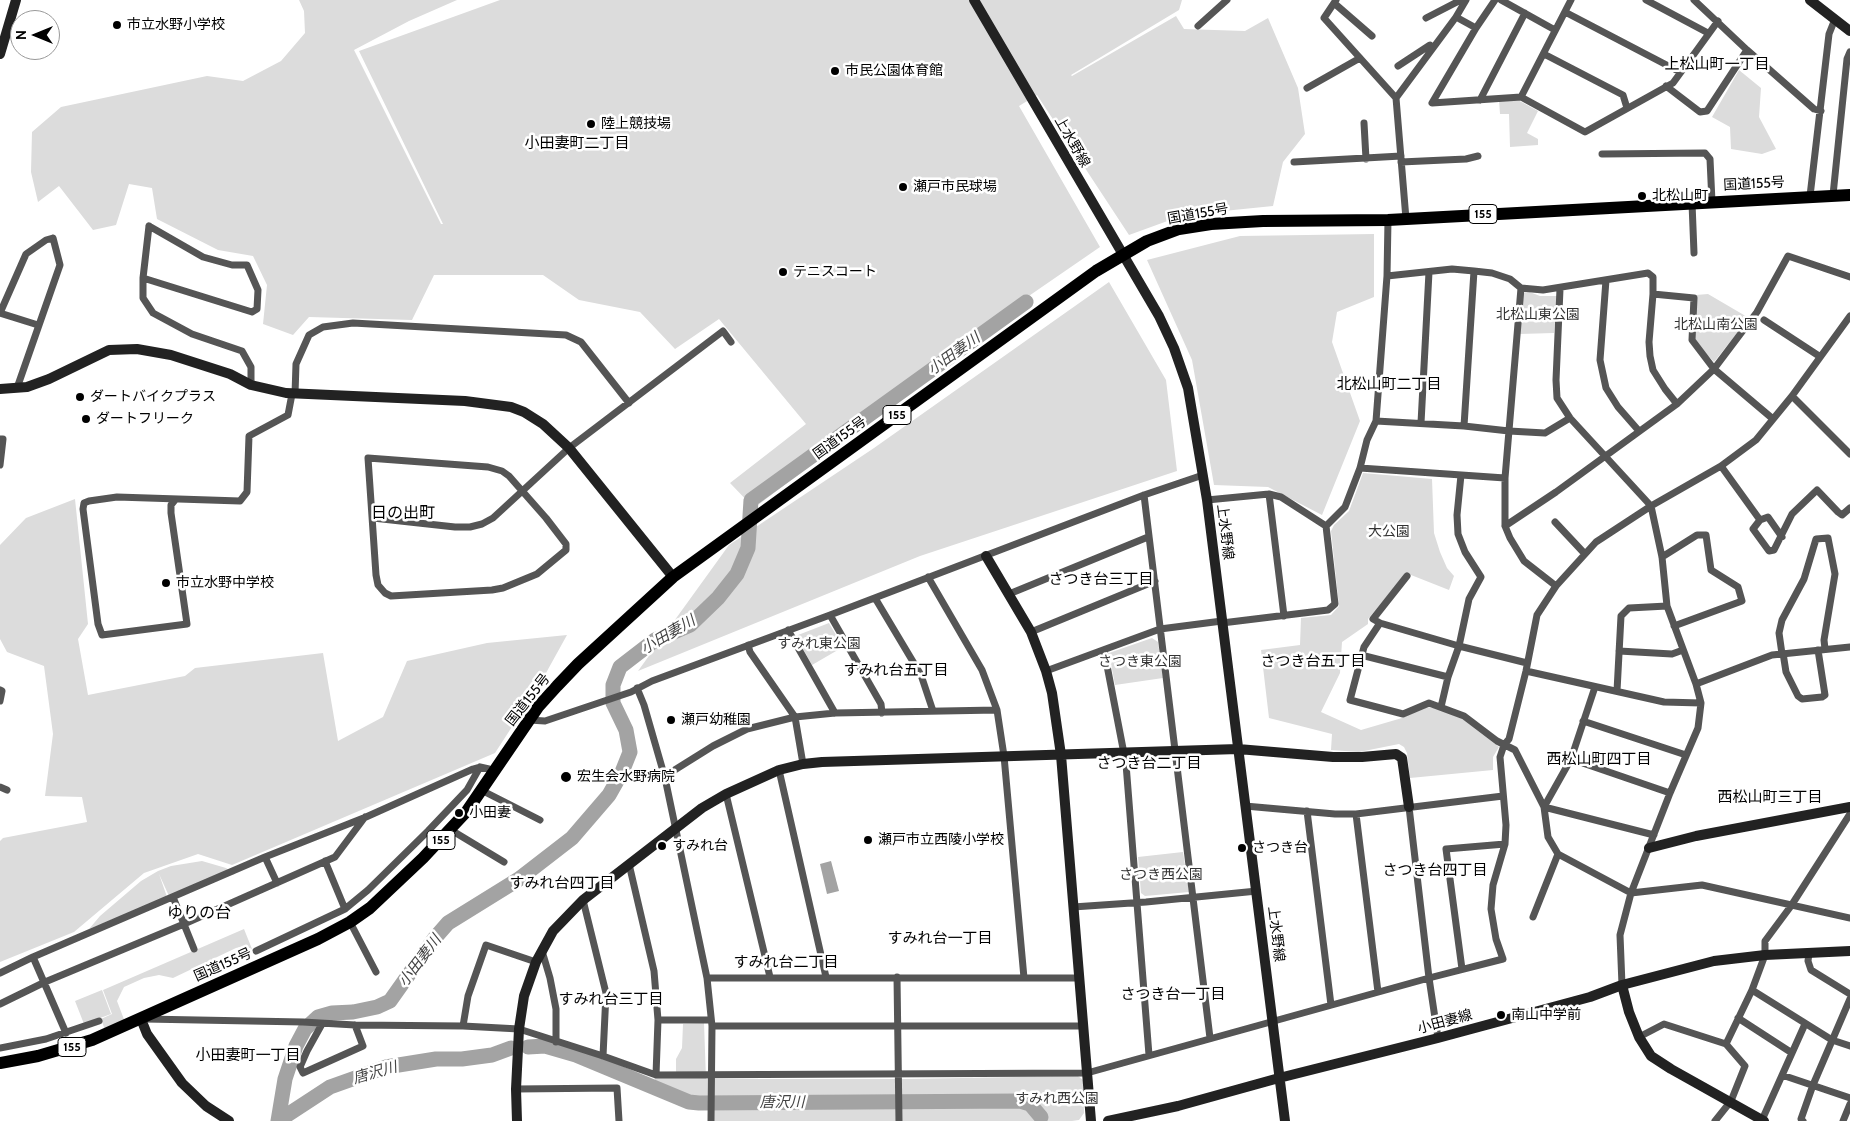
<!DOCTYPE html>
<html>
<head>
<meta charset="utf-8">
<style>
	body { margin:0 }
	#map { position:relative; width:1850px; height:1121px; overflow:hidden; background:#fff; font-family:Cabin,sans-serif }
	canvas { display:block }
	.north { position:absolute; left:10px; top:10px; width:50px; height:50px; box-sizing:border-box; background:#fff; border:1px solid #999; border-radius:50%; rotate:270deg; font-size:14px; font-weight:700; line-height:20px; text-align:center; color:#000 }
	.north::after { content:''; display:block; margin:auto; width:18px; height:22px; background:#000; clip-path:polygon(50% 0,100% 100%,50% 72%,0 100%) }
</style>
</head>
<body>
<div id="map">
<canvas width="1850" height="1121"></canvas>
<div class="north">N</div>
</div>
<script>
const ctx = document.querySelector('canvas').getContext('2d');
ctx.lineJoin = 'round';
function fill(path, color) { ctx.fillStyle = color; ctx.fill(path, 'evenodd'); }
const shape = rows => new Path2D(rows.map(r => 'M' + r).join(''));
function strokePath(path, color, width, dash) { ctx.strokeStyle = color; ctx.lineWidth = width; ctx.lineCap = dash ? 'butt' : 'round'; ctx.setLineDash(dash || []); ctx.stroke(path); }
function label(font, color, halo, rows, align = 'center') {
  ctx.font = font + ' Cabin,"Noto Sans JP",sans-serif'; ctx.lineWidth = 5; ctx.setLineDash([]); ctx.textBaseline = 'middle'; ctx.strokeStyle = halo; ctx.fillStyle = color; for (const [text, x, y, turn = 0] of rows) {
    ctx.save(); ctx.translate(x, y); ctx.rotate((+turn || 0) * Math.PI / 180); ctx.textAlign = isNaN(turn) ? turn : align; if (halo) ctx.strokeText(text, 0, 0); ctx.fillText(text, 0, 0); ctx.restore();
  }
}
const green = shape([
	[299,0,457,0,409,21,354,50,441,224,443,224,359,51,500,0,1182,0,1179,10,1071,75,1072,76,1176,16,1184,29,1245,31,1268,18,1298,88,1305,134,1283,162,1273,206,1184,215,1129,235,1037,95,1019,106,1100,247,991,322,935,371,754,508,730,483,806,424,719,319,675,349,640,312,579,300,543,275,434,275,412,320,309,317,293,335,263,324,267,285,253,256,218,250,157,219,152,188,129,184,116,225,93,230,59,186,38,202,31,172,32,132,61,107,207,76,243,81,281,61,305,33,304,11],
	[1739,70,1761,88,1759,117,1776,149,1762,154,1731,149,1730,127,1712,117],
	[1516,99,1538,111,1527,133,1538,139,1538,145,1510,147,1509,114,1500,114,1499,100],
	[1374,234,1374,297,1337,312,1332,342,1360,421,1322,515,1268,487,1214,485,1192,360,1147,260,1240,236],
	[1109,282,1166,380,1177,471,920,556,638,671,729,545,874,448],
	[1527,291,1540,296,1557,296,1554,333,1519,334,1522,295],
	[1708,294,1749,318,1714,362,1693,339,1696,295],
	[1363,473,1432,479,1434,533,1440,552,1447,568,1454,576,1449,590,1406,573,1368,619,1368,624,1342,642,1340,673,1321,712,1361,730,1402,718,1425,707,1436,708,1461,718,1499,747,1493,757,1493,770,1410,778,1407,753,1404,747,1399,744,1359,752,1331,750,1332,734,1269,718,1261,650,1300,645,1301,618,1331,615,1339,606,1331,531,1334,525,1349,511],
	[75,499,88,624,78,639,88,695,185,676,195,668,323,653,338,741,383,717,407,661,487,643,567,635,541,682,495,753,232,865,198,854,144,873,74,932,0,962,0,841,3,838,87,822,82,797,45,796,53,734,44,666,7,652,0,639,0,545,26,518],
	[829,623,843,647,812,665,797,638,798,635],
	[1152,638,1158,642,1163,678,1115,685,1109,653],
	[1183,852,1189,892,1145,896,1141,893,1138,857],
	[202,861,226,868,235,874,169,896,159,874,167,897,89,929,100,916,141,881,158,871,171,866],
	[244,929,252,949,244,946,236,948,173,978,159,975,144,978,124,987,117,1001,125,1022,105,1030,101,1019,112,1014,103,990],
	[102,990,111,1014,84,1024,75,1001],
	[704,1023,706,1079,904,1079,1078,1076,1083,1080,1084,1113,1079,1120,1072,1121,714,1121,714,1101,693,1101,654,1085,655,1078,676,1078,676,1059,682,1048,683,1024]
]);
const water = shape([
	[831,861,839,891,827,894,820,864]
]);
const river = shape([
	[528,1047,545,1046,576,1055,689,1102,699,1103,1020,1101,1030,1104,1041,1117],
	[278,1121,285,1079,296,1046,305,1029,318,1017,332,1013,353,1012,377,1007,390,1001,434,939,448,923,519,879,572,838,609,795,622,772,630,752,626,730,613,703,613,685,620,667,655,640,690,625,718,598,737,574,748,548,751,500,1026,302],
	[278,1121,330,1087,386,1067,436,1059,462,1059,492,1055,511,1048]
]);
const street = shape([
	[1336,0,1324,18,1396,98,1406,219],
	[1495,0,1476,28,1432,103,1521,97,1585,132,1673,83,1718,21],
	[1501,0,1555,30],
	[1646,0,1708,33],
	[1694,0,1747,50,1814,109,1821,111],
	[1334,3,1372,36],
	[1565,12,1680,72],
	[1456,17,1476,28],
	[1426,18,1461,0],
	[1198,26,1227,0],
	[1544,54,1623,95,1627,108],
	[1398,66,1430,45,1433,48],
	[1666,86,1700,112,1707,111,1747,50],
	[1307,88,1360,58],
	[1521,97,1571,0],
	[1396,98,1456,17,1466,0],
	[1480,100,1525,13],
	[1364,123,1366,159],
	[1602,154,1705,153,1710,159,1712,202],
	[1294,162,1401,156],
	[1401,162,1466,159,1478,156],
	[1833,195,1847,59,1850,52],
	[1810,196,1829,34,1835,19],
	[1692,203,1694,253],
	[149,226,203,257,232,265,247,265,258,290,257,309,252,312,143,278,149,226],
	[1387,276,1452,269,1474,271,1492,273,1510,279,1521,288,1543,290,1648,273,1653,277,1653,294,1694,298,1692,340,1714,369,1677,404,1556,492,1505,526],
	[143,278,143,298,153,313,192,334,242,351,251,367,251,385],
	[1606,280,1600,360,1606,388,1618,407,1639,431],
	[1521,288,1505,478,1505,526,1510,538,1524,561,1556,586],
	[1560,289,1556,380,1557,398,1570,418,1651,506,1662,557,1667,606,1696,684,1701,703,1698,728,1670,793,1631,893,1620,935,1622,985],
	[1653,294,1649,342,1650,356,1653,370,1665,389,1677,404],
	[1764,320,1819,356],
	[17,388,60,265,53,238,46,240,26,254,0,313,38,325],
	[295,394,296,364,309,335,323,327,353,323,566,335,581,342,629,403],
	[1792,396,1850,454],
	[1773,419,1714,369,1757,312,1788,256,1850,277],
	[1376,421,1464,426,1509,431,1545,433,1570,418],
	[1421,423,1429,272],
	[1464,426,1474,271],
	[0,439,3,439,0,465],
	[368,458,488,467,502,471,509,476,546,518,566,544,566,550,537,574,503,588,492,590,391,596,385,593,378,585,376,575,368,458],
	[1721,466,1760,520,1753,529,1769,551,1774,550,1792,514,1817,490,1838,512,1842,515,1850,508],
	[1360,468,1505,478],
	[1269,494,1284,616],
	[1144,495,1210,1038],
	[175,500,171,505,171,513,187,624,102,635,98,624,83,509,84,503,89,501,117,497,240,501,247,492,249,436,288,415,292,394],
	[1207,500,1269,494,1281,497,1326,526],
	[373,518,455,527,470,527,482,524,493,518,569,448,723,331,731,342],
	[1760,520,1768,517,1782,537],
	[1555,522,1585,554],
	[1326,526,1345,507,1360,468,1367,440,1376,421,1387,276,1388,220],
	[1662,557,1697,535,1706,535,1711,570,1738,587,1742,601,1674,626],
	[1407,576,1373,619,1380,623,1459,646,1527,663],
	[928,577,982,670,997,710,1004,756,1024,978],
	[1009,594,1148,537],
	[875,598,921,675,933,711],
	[830,615,881,704,882,713],
	[1222,623,1328,610,1335,604,1326,526],
	[1380,623,1364,647,1350,700,1403,714,1429,703,1464,716,1497,741,1515,750,1544,807,1548,837,1558,854,1631,893,1702,885,1850,918],
	[788,630,835,713],
	[1031,632,1155,581],
	[748,645,750,652,795,717,803,764],
	[1104,650,1126,764,1149,1055],
	[1619,651,1672,654,1683,650],
	[1783,653,1786,672,1798,696,1802,699,1822,697,1825,695,1818,650],
	[1782,654,1779,633,1782,620,1804,579,1816,539,1828,538,1835,574,1824,640,1825,649],
	[1361,655,1448,677],
	[1046,671,1160,629,1222,621],
	[1526,671,1664,702,1701,703],
	[1696,684,1772,655,1850,647],
	[637,688,644,705,665,778,707,978,712,1026,711,1121],
	[0,690,2,691,0,701],
	[1617,691,1621,616,1629,608,1667,606],
	[1441,707,1448,677,1459,646,1469,599,1481,577,1465,552,1458,534,1457,515,1461,475],
	[529,720,545,721,631,692,652,681,830,615,1144,495,1203,475],
	[1583,721,1686,755],
	[1571,759,1670,793],
	[779,770,826,977],
	[665,778,673,771,713,746,747,729,795,717,835,713,997,710],
	[0,787,7,790],
	[483,791,540,820],
	[726,794,770,977],
	[1245,806,1335,814,1356,814,1503,796],
	[1409,807,1429,978,1438,1038],
	[1544,807,1571,759,1595,687],
	[1544,807,1654,835],
	[1307,811,1331,1005],
	[1356,814,1378,992],
	[451,830,504,862],
	[265,857,277,883],
	[325,861,345,909],
	[629,864,654,971,658,1020,656,1075],
	[173,897,194,949],
	[583,900,606,993,603,1056],
	[1073,907,1146,902,1257,891],
	[1533,917,1558,854],
	[350,922,376,972],
	[256,951,345,909,368,890,428,831,467,790,480,767],
	[542,951,550,978,556,1009,556,1042],
	[1809,953,1808,961,1811,970,1850,994],
	[33,957,66,1033],
	[1462,969,1446,849,1505,844],
	[0,973,33,957,265,857,366,817,473,769,480,767,489,769,493,775],
	[897,977,899,1121],
	[707,978,1079,978],
	[1752,990,1765,955,1765,941,1791,906,1850,814],
	[0,1004,45,982,184,924,335,857,365,817],
	[1738,1018,1792,1053],
	[145,1019,303,1022,355,1025,463,1026,519,1029,603,1056,656,1075,1087,1073,1429,978,1503,959,1496,939,1491,909,1493,885,1505,844,1506,825,1500,757,1504,745,1509,739,1526,671,1537,615,1556,586,1596,542,1651,506,1721,466,1756,440,1792,396,1850,316],
	[658,1020,710,1020],
	[322,1024,307,1051,300,1067,303,1073,363,1046,355,1025],
	[463,1026,468,996,486,945,536,962],
	[712,1026,1083,1026],
	[1639,1037,1664,1024,1726,1044,1745,1066,1731,1101,1715,1121],
	[1726,1044,1752,990,1832,1040,1850,1046],
	[0,1048,46,1039,99,1021],
	[1782,1075,1850,1098],
	[516,1089,617,1088,619,1121],
	[1762,1120,1805,1024],
	[1803,1121,1801,1119,1813,1085,1850,999],
	[1843,1121,1850,1104]
]);
const secondary = shape([
	[974,0,1159,316,1174,348,1188,388,1207,500,1285,1121],
	[1810,0,1850,31],
	[0,54,16,0],
	[0,389,27,387,49,379,109,350,137,349,171,355,230,374,251,385,286,393,465,401,511,407,524,412,543,424,569,448,673,577],
	[986,556,1031,632,1046,671,1052,693,1061,755,1091,1121],
	[1649,848,1696,836,1850,807],
	[1622,985,1629,1012,1639,1037,1651,1056,1671,1069,1764,1121],
	[141,1019,147,1034,182,1083,206,1106,229,1121],
	[517,1121,516,1089,519,1029,524,996,536,962,553,931,583,900,702,808,726,794,779,770,803,764,822,762,1238,749,1333,757,1362,757,1396,754,1402,758,1409,807],
	[1108,1121,1178,1106,1279,1078,1438,1038,1590,997,1622,985,1714,961,1765,955,1850,951]
]);
const highway = shape([
	[0,1063,38,1056,92,1040,318,939,350,922,370,908,423,858,467,811,538,707,557,686,578,664,673,577,1096,271,1147,241,1179,229,1211,224,1263,221,1388,220,1850,195]
]);
const markers = [
	[117,25,5,"#000"],
	[835,71,5,"#000"],
	[591,124,5,"#000"],
	[903,187,5,"#000"],
	[1642,196,5,"#000"],
	[783,272,5,"#000"],
	[80,397,5,"#000"],
	[86,419,5,"#000"],
	[166,583,5,"#000"],
	[671,720,5,"#000"],
	[566,777,6,"#000"],
	[459,813,5,"#000"],
	[868,840,5,"#000"],
	[662,846,5,"#000"],
	[1242,848,5,"#000"],
	[1501,1015,5,"#000"]
];
const shields = [
	[1483,214,28],
	[897,415,28],
	[441,840,28],
	[72,1047,28]
];
const shieldNames = [
	["155",1483,214],
	["155",897,415],
	["155",441,840],
	["155",72,1047]
];
const poiNames = [
	["市立水野小学校",127,25],
	["市民公園体育館",845,71],
	["陸上競技場",601,124],
	["瀬戸市民球場",913,187],
	["北松山町",1652,196],
	["テニスコート",793,272],
	["ダートバイクプラス",90,397],
	["ダートフリーク",96,419],
	["市立水野中学校",176,583],
	["瀬戸幼稚園",681,720],
	["宏生会水野病院",577,777],
	["小田妻",469,813],
	["瀬戸市立西陵小学校",878,840],
	["すみれ台",672,846],
	["さつき台",1252,848],
	["南山中学前",1511,1015]
];
const streetNames = [
	["上水野線",1072,142,60],
	["国道155号",1754,184,-3],
	["国道155号",1198,214,-10],
	["国道155号",840,438,-36],
	["上水野線",1225,532,83],
	["国道155号",528,700,-52],
	["上水野線",1276,934,83],
	["国道155号",223,965,-24],
	["小田妻線",1445,1022,-15]
];
const parkNames = [
	["北松山東公園",1538,315],
	["北松山南公園",1716,325],
	["大公園",1389,532],
	["すみれ東公園",819,644],
	["さつき東公園",1140,662],
	["さつき西公園",1161,875],
	["すみれ西公園",1057,1099]
];
const neighbourhoodNames = [
	["上松山町一丁目",1717,65],
	["小田妻町二丁目",577,144],
	["北松山町二丁目",1389,385],
	["さつき台三丁目",1101,580],
	["さつき台五丁目",1313,662],
	["すみれ台五丁目",896,671],
	["西松山町四丁目",1599,760],
	["さつき台二丁目",1149,764],
	["西松山町三丁目",1770,798],
	["さつき台四丁目",1435,871],
	["すみれ台四丁目",562,884],
	["すみれ台一丁目",940,939],
	["すみれ台二丁目",786,963],
	["さつき台一丁目",1173,995],
	["すみれ台三丁目",611,1000],
	["小田妻町一丁目",248,1056]
];
const waterNames = [
	["小田妻川",954,354,-36],
	["小田妻川",668,635,-31],
	["小田妻川",420,961,-53],
	["唐沢川",375,1073,-16],
	["唐沢川",782,1103]
];
const quarterNames = [
	["日の出町",403,513],
	["ゆりの台",199,913]
];
fill(green, '#dcdcdc');
fill(water, '#a3a3a3');
strokePath(river, '#a3a3a3', 15);
strokePath(street, '#555', 7);
strokePath(secondary, '#222', 10);
strokePath(highway, '#000', 12);
for (const [x, y, r, color] of markers) { const dot = new Path2D(); dot.arc(x, y, r, 0, 2 * Math.PI); ctx.fillStyle = color; ctx.fill(dot); strokePath(dot, '#fff', 2); }
for (const [x, y, w] of shields) { const box = new Path2D(); box.roundRect(x - w / 2, y - 9.5, w, 19, 4); ctx.fillStyle = '#fff'; ctx.fill(box); strokePath(box, '#000', 1); }
label('bold 12px', '#000', null, shieldNames);
label('14px', '#000', '#fff', poiNames, 'left');
label('14px', '#000', '#fff', streetNames);
label('14px', '#333', '#fff', parkNames);
label('15px', '#000', '#fff', neighbourhoodNames);
label('italic 15px', '#444', '#fff', waterNames);
label('16px', '#000', '#fff', quarterNames);
</script>
</body>
</html>
